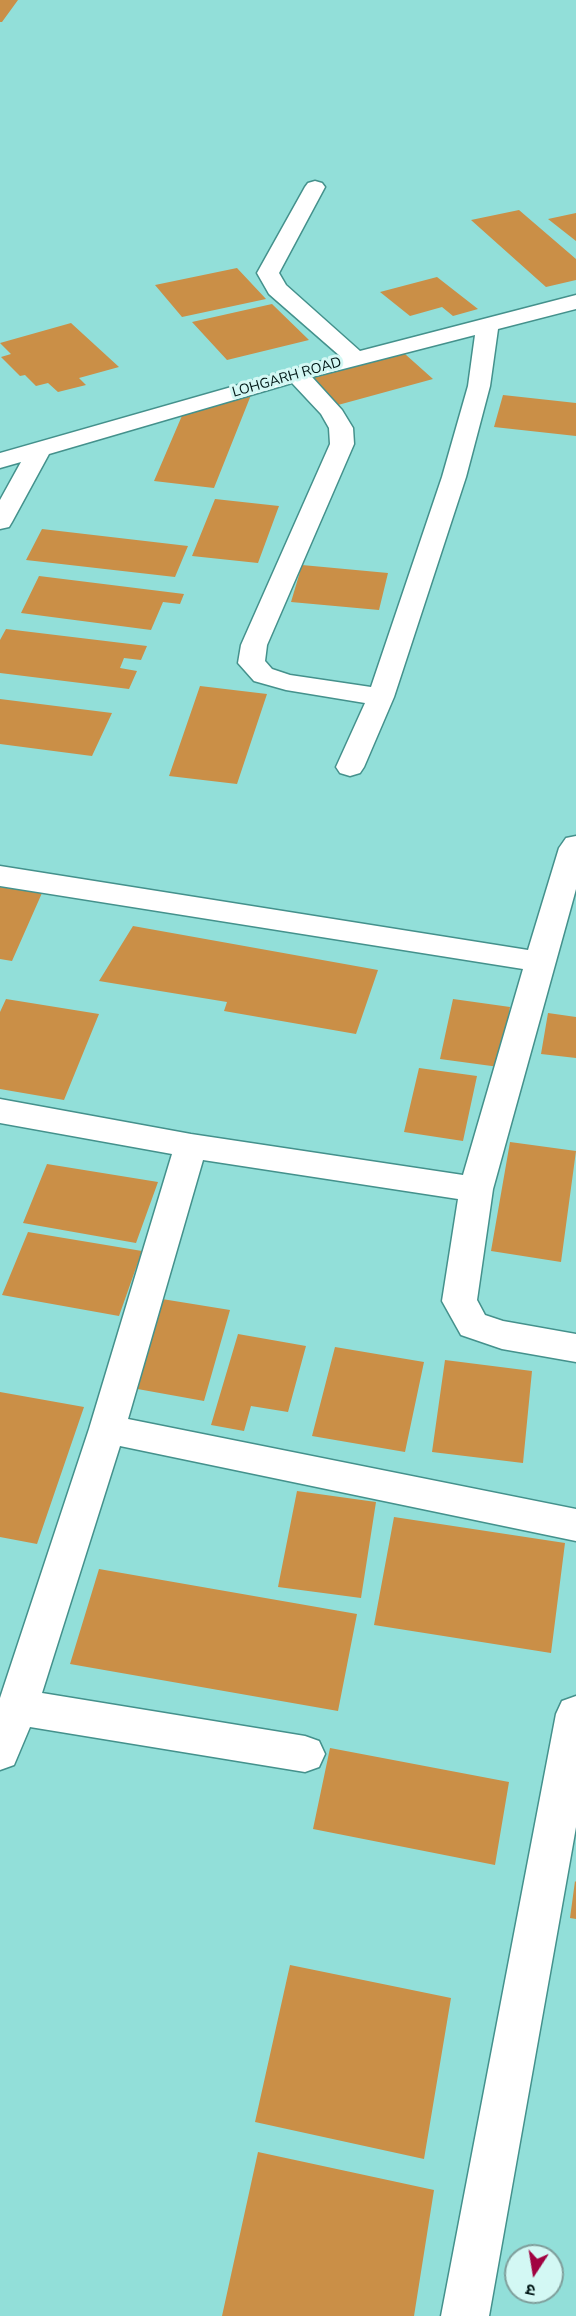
<!DOCTYPE html>
<html>
<head>
<meta charset="utf-8">
<style>
	body { margin:0 }
	#map { position:relative; width:576px; height:2316px; overflow:hidden; background:#92dfd9; font-family:"Nunito Sans","Noto Sans Devanagari",sans-serif }
	canvas { display:block }
	.north { position:absolute; left:504px; top:2244px; width:60px; height:60px; box-sizing:border-box; background:#d3f8f4; border:2px solid #7f9e9b; border-radius:50%; rotate:192deg; font-size:16px; font-weight:700; line-height:24px; text-align:center; color:#011716 }
	.north::after { content:''; display:block; margin:auto; width:21px; height:27px; background:#a10341; clip-path:polygon(50% 0,100% 100%,50% 72%,0 100%) }
</style>
</head>
<body>
<div id="map">
<canvas width="576" height="2316"></canvas>
<div class="north">उ</div>
</div>
<script>
const ctx = document.querySelector('canvas').getContext('2d');
ctx.lineJoin = 'round';
function fill(path, color) { ctx.fillStyle = color; ctx.fill(path, 'evenodd'); }
const shape = rows => new Path2D(rows.map(r => 'M' + r).join(''));
function strokePath(path, color, width, dash) { ctx.strokeStyle = color; ctx.lineWidth = width; ctx.lineCap = dash ? 'butt' : 'round'; ctx.setLineDash(dash || []); ctx.stroke(path); }
function label(font, color, halo, rows, align = 'center') {
  ctx.font = font + ' "Nunito Sans",sans-serif'; ctx.lineWidth = 6; ctx.setLineDash([]); ctx.textBaseline = 'middle'; ctx.strokeStyle = halo; ctx.fillStyle = color; for (const [text, x, y, turn = 0] of rows) {
    ctx.save(); ctx.translate(x, y); ctx.rotate((+turn || 0) * Math.PI / 180); ctx.textAlign = isNaN(turn) ? turn : align; if (halo) ctx.strokeText(text, 0, 0); ctx.fillText(text, 0, 0); ctx.restore();
  }
}
const building = shape([
	[0,0,18,0,2,22,0,22],
	[519,210,576,259,576,280,546,287,471,220],
	[576,213,576,241,548,219],
	[237,268,266,299,182,317,155,285],
	[437,277,478,309,453,316,442,307,410,316,380,292],
	[272,304,309,340,227,360,192,322],
	[71,323,119,367,79,378,86,385,58,392,48,383,36,386,25,375,20,376,1,357,11,354,0,343],
	[405,354,433,379,338,405,310,378],
	[251,395,214,488,154,481,184,411],
	[503,395,576,403,576,436,494,427],
	[215,499,279,506,258,563,192,556],
	[42,529,188,546,175,577,26,560],
	[302,565,388,573,379,610,291,602],
	[39,576,184,594,180,604,163,602,151,630,21,613],
	[6,629,147,646,141,660,124,658,120,668,137,671,129,689,0,673,0,640],
	[200,686,267,694,237,784,169,776],
	[0,699,112,713,92,756,0,744],
	[0,887,42,893,12,961,0,959],
	[133,926,378,970,356,1034,224,1011,227,1002,99,981],
	[6,999,99,1014,64,1100,0,1089,0,1012],
	[453,999,510,1007,499,1067,440,1059],
	[548,1013,576,1017,576,1058,541,1054],
	[419,1068,477,1076,463,1141,404,1132],
	[510,1142,576,1151,561,1262,491,1251],
	[47,1164,158,1182,136,1243,23,1223],
	[28,1232,142,1251,119,1316,2,1295],
	[162,1299,230,1310,204,1401,132,1388],
	[238,1334,306,1346,288,1412,251,1406,244,1431,211,1425],
	[335,1347,424,1362,405,1452,312,1436],
	[445,1360,532,1371,523,1463,432,1452],
	[0,1392,84,1407,37,1544,0,1537],
	[297,1491,376,1502,361,1598,278,1587],
	[394,1517,565,1543,551,1653,374,1625],
	[99,1569,357,1614,338,1711,70,1664],
	[330,1748,509,1782,495,1865,313,1829],
	[575,1881,576,1882,576,1919,570,1918],
	[290,1965,451,1998,424,2159,255,2122],
	[258,2152,434,2190,414,2316,222,2316]
]);
const minor = shape([
	[315,181,322,183,325,187,279,273,286,285,360,351,576,295,576,309,498,329,490,386,466,477,394,697,364,767,360,773,350,776,340,773,336,767,365,703,286,690,254,681,238,663,241,645,330,444,329,428,321,414,292,383,49,454,12,522,9,527,0,529,0,500,21,462,0,468,0,453,340,356,269,294,257,273,305,187,308,183,315,181],
	[475,335,468,386,442,477,371,687,290,675,272,669,265,661,267,645,354,444,353,428,342,410,312,377,475,335],
	[576,836,576,889,493,1189,477,1300,485,1315,503,1321,576,1334,576,1362,502,1349,461,1335,442,1301,458,1199,203,1160,128,1419,576,1509,576,1541,120,1446,42,1693,305,1736,319,1741,325,1754,319,1767,305,1772,30,1727,14,1765,0,1770,0,1698,89,1429,172,1154,0,1123,0,1099,191,1134,463,1175,523,969,0,886,0,866,528,950,559,848,566,838,576,836],
	[576,1696,576,1827,489,2316,441,2316,556,1714,562,1701,576,1696]
]);
const farStreetnames = [
	["LOHGARH ROAD",287,378,-16]
];
fill(building, '#ca8f47');
strokePath(minor, '#44918c', 3);
fill(minor, '#fff');
label('14px', '#011716', '#d3f8f4', farStreetnames);
</script>
</body>
</html>
